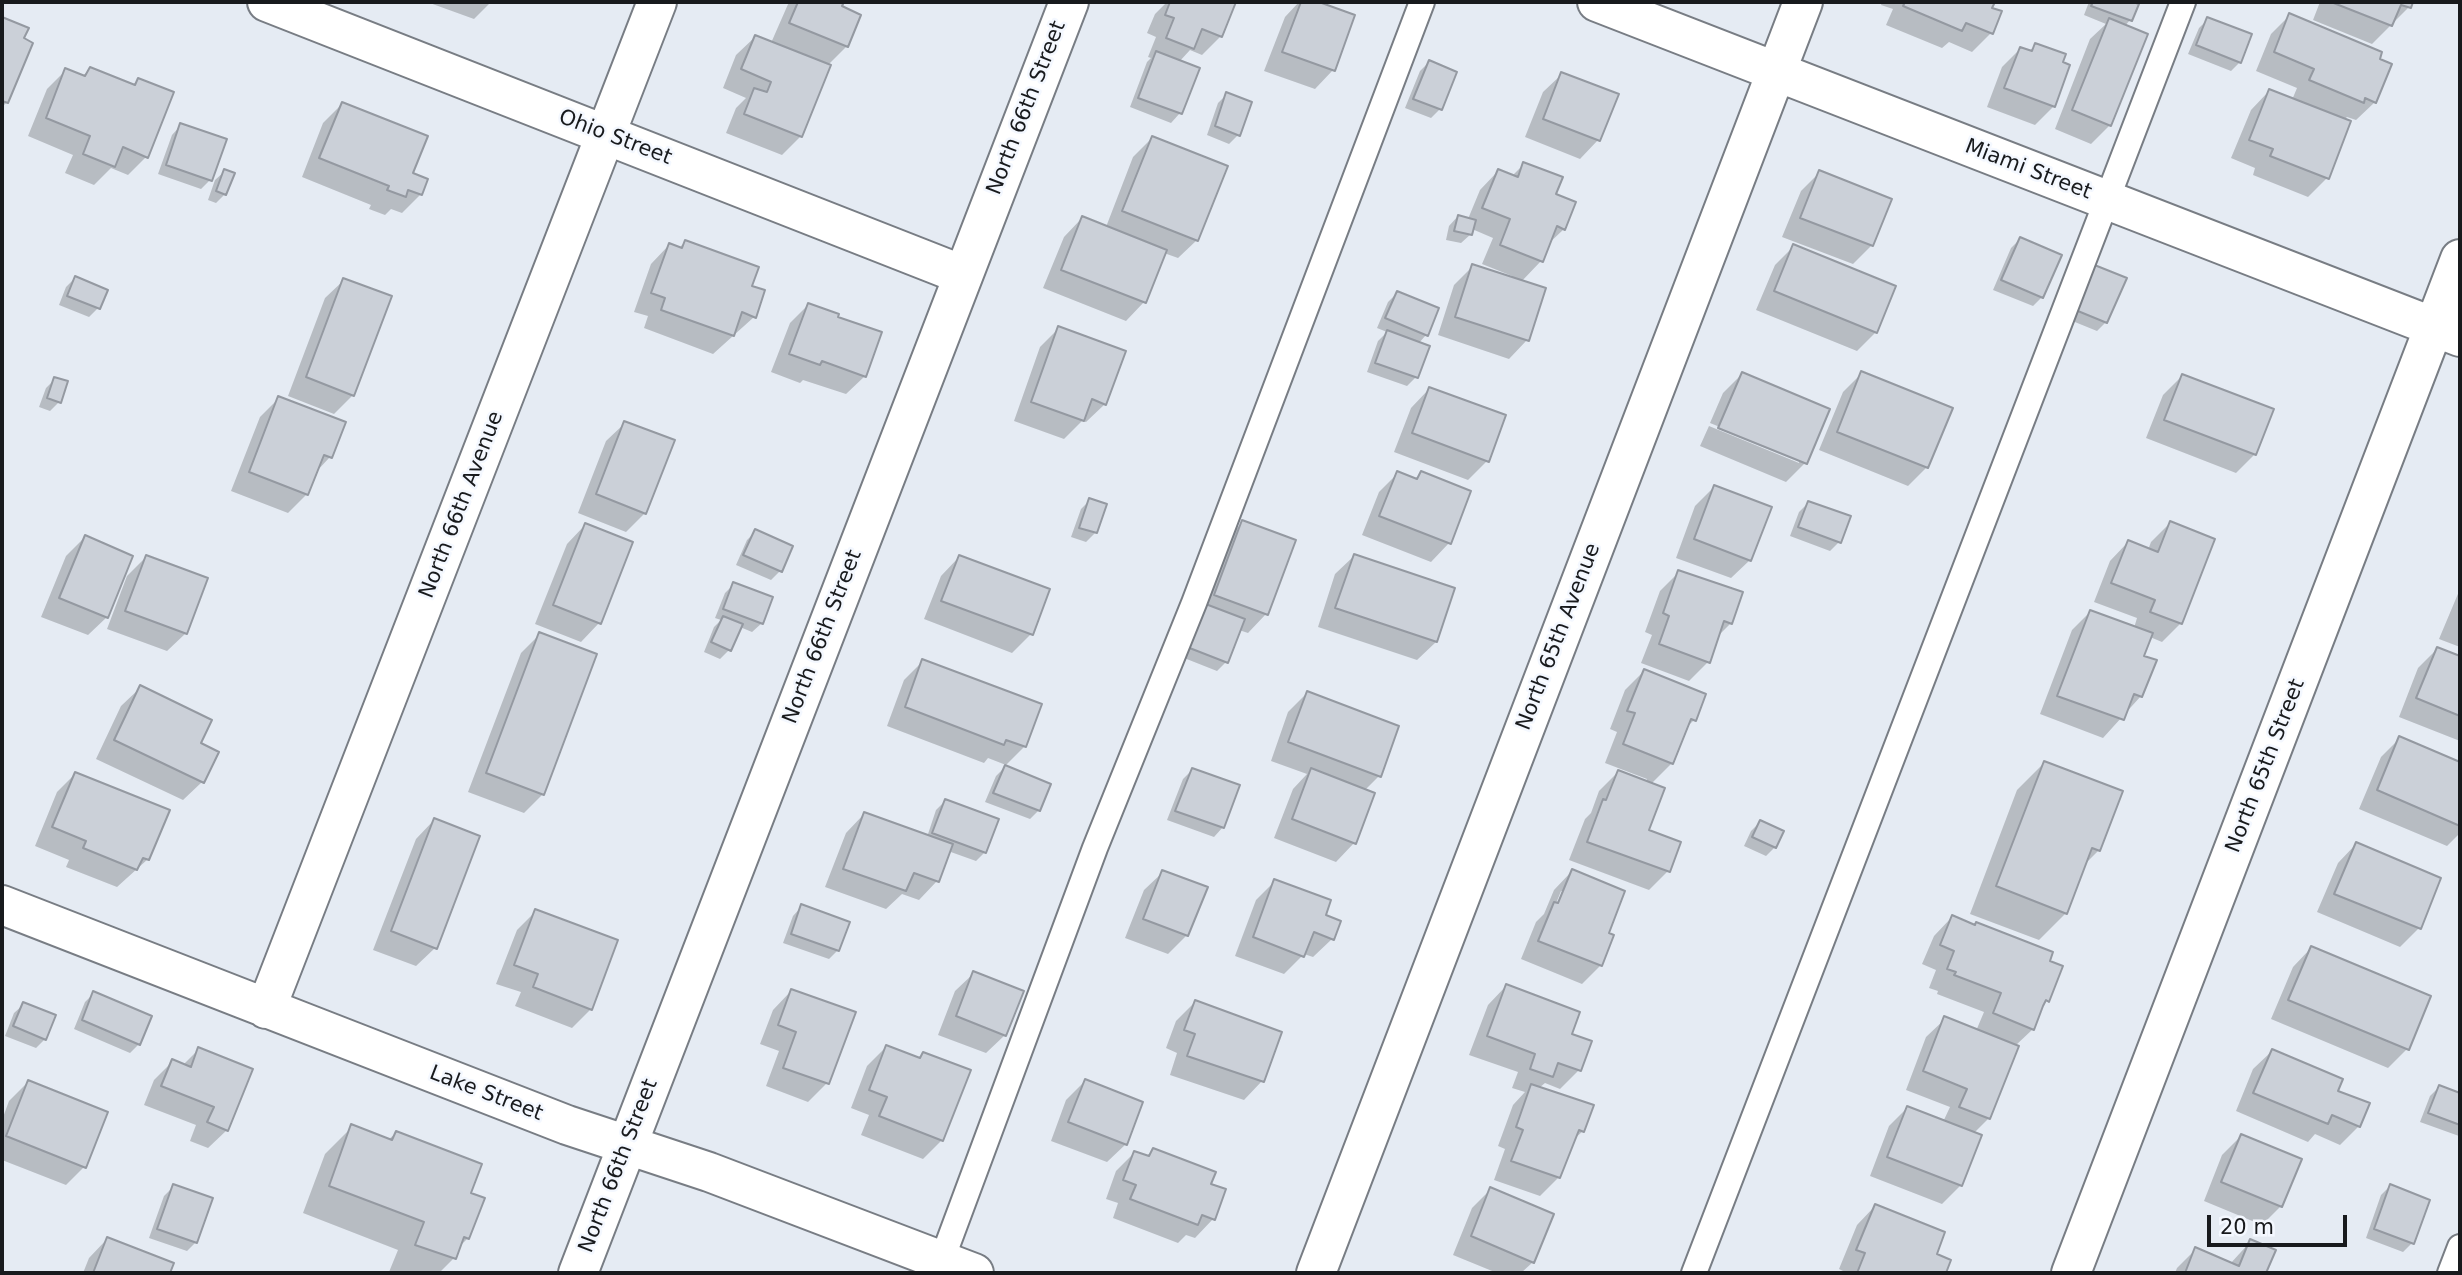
<!DOCTYPE html>
<html>
<head>
<meta charset="utf-8">
<style>
	body { margin:0 }
	#map { position:relative; width:2462px; height:1275px; overflow:hidden; background:#e5ebf3; font-family:"DejaVu Sans",sans-serif }
	canvas { display:block }
	.frame { position:absolute; inset:0; border:4px solid #181a1d; pointer-events:none }
	.scale { position:absolute; left:2207px; top:1215px; width:140px; height:32px; box-sizing:border-box; border:4px solid #181a1d; border-top:0; padding-left:9px; font-size:21px; line-height:24px; white-space:nowrap; color:#181a1d; -webkit-text-stroke:5px #f4f8ff; paint-order:stroke }
</style>
</head>
<body>
<div id="map">
<canvas width="2462" height="1275"></canvas>
<div class="frame"></div>
<div class="scale">20 m</div>
</div>
<script>
const ctx = document.querySelector('canvas').getContext('2d');
ctx.lineJoin = 'round';
function fill(path, color) { ctx.fillStyle = color; ctx.fill(path, 'evenodd'); }
const shape = rows => new Path2D(rows.map(r => 'M' + r).join(''));
function strokePath(path, color, width, dash) { ctx.strokeStyle = color; ctx.lineWidth = width; ctx.lineCap = dash ? 'butt' : 'round'; ctx.setLineDash(dash || []); ctx.stroke(path); }
function label(font, color, halo, rows, align = 'center') {
  ctx.font = font + ' "DejaVu Sans",sans-serif'; ctx.lineWidth = 5; ctx.setLineDash([]); ctx.textBaseline = 'middle'; ctx.strokeStyle = halo; ctx.fillStyle = color; for (const [text, x, y, turn = 0] of rows) {
    ctx.save(); ctx.translate(x, y); ctx.rotate((+turn || 0) * Math.PI / 180); ctx.textAlign = isNaN(turn) ? turn : align; if (halo) ctx.strokeText(text, 0, 0); ctx.fillText(text, 0, 0); ctx.restore();
  }
}
const shadow = shape([
	[427,2,491,2,474,19],
	[789,2,842,2,839,7,847,46,827,66,801,136,782,155,726,133,736,108,746,98,723,88,736,55,755,37,771,43],
	[1167,2,1234,2,1221,36,1202,55,1190,50,1179,62,1180,113,1171,123,1130,107,1147,62,1151,58,1148,57,1156,37,1147,33,1155,14],
	[1299,2,1314,2,1353,16,1333,70,1315,89,1264,71,1285,17],
	[1882,2,1993,2,1990,9,1991,33,1972,52,1949,42,1942,48,1886,25,1893,9,1881,5],
	[2089,2,2140,2,2130,20,2124,27,2110,125,2091,144,2055,129,2090,39,2106,24,2084,15],
	[2320,2,2411,2,2409,7,2372,44,2313,20],
	[2290,15,2375,102,2356,120,2347,117,2344,120,2349,122,2327,178,2308,197,2253,175,2255,168,2231,158,2251,110,2269,91,2292,100,2297,88,2256,71,2271,34],
	[2,19,26,29,7,102,2,107],
	[2208,19,2240,62,2231,71,2188,54,2199,28],
	[2036,45,2054,106,2035,125,1987,107,2002,67,2020,49,2028,52],
	[1429,62,1440,109,1431,118,1405,108,1420,71],
	[90,69,133,86,139,80,146,157,128,175,111,168,94,185,65,173,73,155,28,136,47,89,66,70,82,77],
	[1562,74,1616,95,1598,140,1580,159,1525,137,1543,92],
	[1227,94,1238,135,1229,144,1207,135,1218,103],
	[342,104,411,174,421,194,402,213,391,209,385,215,369,209,371,205,302,177,323,123],
	[181,125,210,180,201,189,158,174,172,135],
	[1152,138,1197,240,1178,258,1164,253,1144,302,1126,321,1043,288,1064,237,1082,218,1106,227,1133,157],
	[1524,164,1554,195,1564,229,1547,245,1541,261,1521,282,1527,340,1509,359,1438,335,1454,285,1473,266,1511,279,1512,276,1482,264,1493,238,1472,229,1471,234,1461,243,1446,240,1449,226,1458,216,1468,219,1480,190,1498,171,1512,176],
	[225,171,225,194,216,203,208,200,215,180],
	[1820,172,1872,245,1853,264,1782,237,1801,191],
	[2020,239,2042,297,2033,306,1993,290,2011,248],
	[685,242,750,287,754,317,713,354,644,328,648,316,634,312,651,264,669,245,678,249],
	[1794,246,1876,332,1857,351,1756,310,1775,265],
	[2083,275,2106,322,2097,331,2065,318],
	[75,278,98,308,89,317,59,305,66,287],
	[344,280,353,395,334,414,288,396,325,298],
	[1397,293,1437,309,1426,335,1418,344,1416,377,1407,386,1367,372,1378,341,1387,332,1377,328,1388,302],
	[808,305,836,318,865,376,846,394,803,380,800,383,771,372,790,323],
	[1059,328,1105,404,1086,422,1082,421,1064,439,1014,421,1040,347],
	[1862,373,1927,467,1908,486,1819,450,1843,392],
	[1742,374,1805,463,1786,482,1700,446,1709,426,1799,463,1799,459,1710,423,1723,393],
	[2182,376,2255,454,2236,473,2146,438,2163,395],
	[55,379,59,402,50,411,39,407,46,388],
	[1429,389,1487,461,1468,480,1394,452,1411,408],
	[279,398,330,457,315,473,307,494,288,513,231,491,260,417],
	[625,423,645,513,626,532,578,513,606,441],
	[1398,473,1414,480,1422,473,1469,492,1449,543,1431,562,1362,535,1379,492],
	[1714,487,1750,560,1731,578,1676,558,1695,506],
	[1090,500,1104,505,1095,533,1086,542,1071,537,1081,509],
	[1808,503,1839,542,1830,551,1790,536,1799,512],
	[1243,522,1266,614,1248,633,1239,630,1226,662,1217,671,1179,656,1224,541],
	[2170,523,2181,623,2162,642,2150,637,2142,657,2141,696,2103,738,2040,714,2072,630,2090,612,2134,628,2137,618,2094,602,2110,561,2128,542,2148,550,2151,542],
	[585,525,599,623,581,642,535,624,567,544],
	[756,531,780,571,771,580,736,565,747,540],
	[85,537,107,617,88,635,41,617,66,556],
	[1354,556,1453,589,1436,642,1417,660,1318,627,1335,574],
	[146,557,186,633,167,651,107,629,127,576],
	[959,557,1031,634,1012,653,924,619,941,576],
	[1679,572,1731,623,1717,637,1708,662,1689,681,1641,663,1652,635,1645,632,1660,591],
	[734,584,762,623,752,632,740,627,729,650,720,659,704,652,714,627,721,620,715,618,725,593],
	[2460,589,2460,647,2439,639],
	[540,634,543,794,524,813,468,792,521,653],
	[2437,649,2460,658,2460,741,2399,717,2418,668],
	[923,661,1025,746,1006,765,988,758,984,763,887,726,904,680],
	[1644,671,1694,720,1686,728,1672,763,1651,784,1646,831,1668,871,1649,890,1569,860,1585,819,1591,813,1599,791,1618,772,1646,782,1647,779,1605,763,1617,732,1610,729,1625,690],
	[140,688,199,744,202,782,183,800,96,759,121,706],
	[1307,693,1379,776,1364,791,1354,843,1336,862,1274,838,1293,789,1307,774,1271,761,1288,712],
	[2400,738,2460,763,2460,833,2447,846,2359,809,2381,757],
	[2044,763,2099,850,2084,865,2066,913,2039,940,1970,914,2017,790],
	[1005,767,1039,810,1030,819,985,802,996,776],
	[1192,770,1223,827,1214,837,1167,820,1183,779],
	[75,774,148,859,117,887,66,867,69,860,35,846,57,792],
	[945,801,985,852,976,861,948,851,937,881,919,900,902,894,886,909,825,887,846,833,864,814,927,837,936,810],
	[434,820,435,948,416,966,373,950,416,839],
	[1760,822,1775,847,1766,856,1744,846,1751,831],
	[2356,844,2419,928,2400,947,2317,912,2338,863],
	[1572,871,1601,965,1582,984,1521,959,1536,922,1544,914,1554,890],
	[1561,891,1565,891,1553,911],
	[1163,872,1187,935,1168,954,1125,938,1144,890],
	[1275,881,1324,916,1332,939,1313,957,1304,954,1284,974,1235,956,1256,900],
	[802,906,838,950,829,959,783,943,793,916],
	[536,911,591,1009,572,1028,515,1006,521,992,496,984,517,930],
	[1952,917,2048,962,2047,1001,2040,1008,2033,1029,2015,1046,1989,1118,1973,1134,1961,1185,1942,1204,1870,1176,1889,1126,1907,1108,1943,1122,1950,1107,1906,1090,1926,1037,1945,1019,1976,1031,1984,1012,1937,994,1938,991,1929,988,1936,970,1922,964,1934,936],
	[2311,948,2429,997,2407,1049,2388,1068,2271,1019,2293,967],
	[974,973,1005,1035,986,1053,938,1035,955,991],
	[1506,986,1579,1070,1560,1089,1545,1083,1539,1088,1583,1131,1573,1140,1559,1177,1540,1196,1494,1180,1505,1149,1498,1146,1513,1105,1525,1092,1512,1088,1518,1072,1469,1055,1488,1005],
	[791,991,827,1083,808,1102,766,1086,779,1051,760,1044,773,1010],
	[94,993,139,1044,130,1053,74,1029,85,1002],
	[1195,1002,1262,1081,1244,1100,1170,1075,1177,1053,1166,1048,1176,1021],
	[24,1004,45,1039,36,1048,5,1036,14,1013],
	[886,1047,918,1059,923,1054,969,1071,942,1140,923,1159,861,1135,869,1115,851,1108,867,1066],
	[199,1049,227,1130,208,1148,190,1141,196,1125,144,1105,154,1080,173,1061,183,1065],
	[2272,1051,2335,1092,2359,1126,2340,1145,2315,1134,2308,1142,2236,1111,2253,1069],
	[1085,1081,1126,1144,1107,1162,1051,1141,1066,1100],
	[28,1082,84,1167,66,1185,2,1160,2,1120,9,1101],
	[2439,1087,2460,1095,2459,1136,2420,1122,2430,1096],
	[352,1127,388,1140,396,1133,468,1194,468,1238,459,1247,454,1258,439,1273,389,1272,398,1250,303,1213,325,1154],
	[2241,1136,2281,1206,2262,1225,2204,1201,2222,1155],
	[1153,1150,1209,1185,1213,1219,1195,1238,1186,1235,1178,1243,1113,1218,1118,1203,1106,1199,1116,1171,1134,1153,1146,1157],
	[174,1186,196,1242,187,1251,149,1238,164,1196],
	[2390,1186,2412,1243,2403,1252,2366,1238,2381,1195],
	[1491,1189,1533,1262,1521,1273,1497,1273,1453,1255,1472,1208],
	[1875,1206,1934,1255,1949,1261,1944,1273,1847,1273,1839,1269,1857,1225],
	[107,1239,172,1264,168,1273,83,1273,89,1258],
	[2251,1241,2274,1251,2264,1273,2175,1273,2177,1268,2196,1249,2230,1264]
]);
const building = shape([
	[798,2,844,2,842,6,861,15,848,47,789,23,798,2],
	[1170,2,1236,2,1222,37,1202,29,1194,49,1166,38,1174,18,1165,15,1170,2],
	[1301,2,1319,2,1355,15,1335,71,1282,52,1301,2],
	[1905,2,1995,2,1992,8,2002,11,1993,34,1966,23,1962,31,1903,6,1905,2],
	[2093,2,2133,2,2139,4,2132,21,2091,6,2093,2],
	[2331,2,2413,2,2411,8,2401,5,2392,26,2331,2],
	[2289,13,2382,52,2380,59,2392,64,2376,103,2365,98,2364,103,2309,80,2314,69,2274,52,2289,13],
	[2,17,29,28,24,38,33,43,8,103,2,101,2,17],
	[2207,17,2252,34,2241,63,2196,45,2207,17],
	[2109,18,2148,34,2111,126,2072,110,2109,18],
	[755,35,831,65,802,137,744,114,754,88,767,92,771,82,741,69,755,35],
	[2035,43,2066,54,2063,62,2070,65,2055,107,2004,88,2020,47,2032,51,2035,43],
	[1156,51,1200,68,1182,114,1138,98,1156,51],
	[1429,60,1457,72,1442,110,1413,99,1429,60],
	[90,67,135,85,138,78,174,92,148,158,123,147,115,167,83,154,90,136,46,118,65,68,85,76,90,67],
	[1561,72,1619,94,1600,141,1543,119,1561,72],
	[2269,89,2351,121,2329,179,2270,156,2273,149,2249,140,2269,89],
	[1226,92,1252,102,1240,136,1215,126,1226,92],
	[342,102,428,136,413,173,428,179,422,195,408,190,406,197,387,190,389,186,319,158,342,102],
	[180,123,227,139,212,181,166,165,180,123],
	[1152,136,1228,166,1198,241,1122,211,1152,136],
	[1523,162,1563,177,1556,194,1576,202,1565,230,1557,226,1543,262,1500,245,1510,219,1482,208,1498,169,1518,177,1523,162],
	[224,169,235,173,226,195,216,191,224,169],
	[1819,170,1892,199,1873,246,1800,218,1819,170],
	[1458,215,1476,220,1472,235,1454,231,1458,215],
	[1082,216,1167,250,1146,303,1061,270,1082,216],
	[2020,237,2062,255,2043,298,2001,280,2020,237],
	[685,240,759,267,752,286,765,290,756,318,742,312,734,336,661,310,665,298,651,293,669,243,682,248,685,240],
	[1793,244,1896,286,1877,333,1774,291,1793,244],
	[1472,264,1546,288,1529,341,1455,317,1472,264],
	[2092,264,2127,278,2107,323,2073,309,2092,264],
	[75,276,108,290,100,309,67,296,75,276],
	[343,278,392,296,354,396,306,377,343,278],
	[1397,291,1439,308,1428,336,1385,318,1397,291],
	[808,303,839,314,838,317,882,332,866,377,822,361,820,365,789,354,808,303],
	[1058,326,1126,351,1106,405,1092,399,1084,421,1031,402,1058,326],
	[1387,330,1430,346,1418,378,1375,363,1387,330],
	[1861,371,1953,408,1928,468,1837,432,1861,371],
	[1742,372,1830,409,1807,464,1718,428,1742,372],
	[2182,374,2274,409,2256,455,2164,420,2182,374],
	[54,377,68,381,61,403,47,398,54,377],
	[1429,387,1506,415,1489,462,1412,433,1429,387],
	[278,396,346,422,332,458,324,455,308,495,249,472,278,396],
	[624,421,675,440,646,514,596,494,624,421],
	[1397,471,1417,479,1421,471,1471,491,1451,544,1379,516,1397,471],
	[1714,485,1772,507,1751,561,1694,539,1714,485],
	[1089,498,1107,504,1097,533,1079,528,1089,498],
	[1808,501,1851,516,1841,543,1798,527,1808,501],
	[1242,520,1296,540,1268,615,1214,595,1242,520],
	[2170,521,2215,539,2182,624,2150,612,2155,600,2111,583,2128,540,2158,552,2170,521],
	[585,523,633,542,601,624,553,605,585,523],
	[755,529,793,546,782,572,743,555,755,529],
	[85,535,133,556,108,618,59,598,85,535],
	[1354,554,1455,588,1437,642,1335,608,1354,554],
	[146,555,208,578,187,634,125,611,146,555],
	[959,555,1050,589,1033,635,941,601,959,555],
	[1678,570,1743,592,1732,624,1724,621,1710,663,1659,644,1669,616,1663,613,1678,570],
	[733,582,773,597,763,624,723,609,733,582],
	[1203,603,1245,619,1228,663,1187,647,1203,603],
	[2090,610,2153,633,2144,656,2157,660,2142,697,2134,694,2124,720,2057,696,2090,610],
	[723,616,743,624,731,651,711,642,723,616],
	[539,632,597,654,544,795,486,773,539,632],
	[2437,647,2460,656,2460,716,2416,698,2437,647],
	[922,659,1042,704,1026,747,1006,740,1004,745,905,707,922,659],
	[1644,669,1706,694,1696,721,1691,719,1673,764,1623,744,1635,713,1627,711,1644,669],
	[140,685,212,720,201,743,219,752,204,783,114,740,140,685],
	[1307,691,1399,726,1381,777,1288,742,1307,691],
	[2399,736,2460,762,2460,826,2377,790,2399,736],
	[2044,761,2123,791,2100,851,2092,848,2067,914,1996,886,2044,761],
	[1005,765,1051,784,1040,811,993,793,1005,765],
	[1192,768,1240,785,1224,828,1175,811,1192,768],
	[1311,768,1375,793,1356,844,1292,819,1311,768],
	[1618,770,1665,788,1649,830,1681,842,1670,872,1587,842,1603,799,1606,800,1618,770],
	[75,772,170,810,149,860,143,858,137,870,83,848,86,841,52,827,75,772],
	[945,799,999,819,986,853,932,833,945,799],
	[864,812,953,844,939,882,914,873,906,891,843,869,864,812],
	[434,818,480,836,437,949,391,931,434,818],
	[1760,820,1784,831,1776,848,1752,837,1760,820],
	[2356,842,2441,878,2421,929,2334,894,2356,842],
	[1572,869,1625,891,1609,933,1614,935,1602,966,1538,941,1554,902,1558,903,1572,869],
	[1162,870,1208,887,1188,936,1143,919,1162,870],
	[1274,879,1331,900,1326,915,1341,921,1334,940,1314,932,1304,957,1253,937,1274,879],
	[801,904,850,922,839,951,791,934,801,904],
	[535,909,618,940,592,1010,533,987,538,974,514,965,535,909],
	[1952,915,1975,925,1976,922,2053,952,2050,961,2063,966,2049,1002,2046,1000,2043,1006,2034,1030,1993,1013,2001,993,1954,975,1956,972,1947,969,1954,951,1940,945,1952,915],
	[2311,946,2431,996,2409,1050,2288,1000,2311,946],
	[973,971,1024,991,1006,1036,956,1016,973,971],
	[1506,984,1580,1012,1572,1034,1592,1041,1581,1071,1558,1063,1553,1077,1530,1069,1535,1054,1487,1036,1506,984],
	[791,989,856,1012,829,1084,783,1068,796,1032,778,1025,791,989],
	[93,991,152,1016,140,1045,82,1020,93,991],
	[1195,1000,1282,1032,1264,1082,1187,1056,1195,1034,1184,1030,1195,1000],
	[23,1002,56,1015,46,1040,13,1026,23,1002],
	[1944,1016,2019,1046,1990,1119,1959,1107,1967,1089,1923,1071,1944,1016],
	[886,1045,920,1058,923,1052,971,1070,943,1141,879,1116,887,1097,869,1090,886,1045],
	[198,1047,253,1069,228,1131,207,1122,214,1107,161,1086,172,1059,191,1067,198,1047],
	[2272,1049,2343,1079,2338,1091,2370,1103,2360,1127,2332,1115,2328,1124,2253,1093,2272,1049],
	[1085,1079,1143,1102,1127,1145,1068,1122,1085,1079],
	[28,1080,108,1112,86,1168,6,1136,28,1080],
	[1531,1084,1594,1105,1584,1132,1579,1130,1560,1178,1511,1161,1523,1130,1516,1127,1531,1084],
	[2439,1085,2460,1093,2460,1125,2428,1113,2439,1085],
	[1907,1106,1982,1135,1962,1186,1887,1157,1907,1106],
	[351,1124,392,1140,396,1131,482,1164,471,1193,485,1198,469,1239,464,1237,456,1259,415,1245,424,1222,329,1186,351,1124],
	[2241,1134,2302,1159,2282,1207,2221,1182,2241,1134],
	[1153,1148,1216,1172,1211,1184,1226,1189,1215,1220,1202,1215,1198,1225,1130,1199,1136,1185,1123,1180,1134,1151,1149,1156,1153,1148],
	[173,1184,213,1198,197,1243,157,1229,173,1184],
	[2390,1184,2430,1200,2414,1244,2374,1229,2390,1184],
	[1490,1187,1554,1214,1534,1263,1471,1236,1490,1187],
	[1875,1204,1945,1232,1937,1254,1951,1260,1946,1273,1857,1273,1865,1253,1856,1250,1875,1204],
	[107,1237,174,1263,170,1273,93,1273,107,1237],
	[2250,1239,2276,1250,2266,1273,2185,1273,2195,1247,2239,1266,2250,1239]
]);
const lane = shape([
	[937,1273,1095,848,1194,603,1422,2],
	[1694,1273,2183,2],
	[2450,1273,2460,1247]
]);
const street = shape([
	[267,2,963,275],
	[1597,2,2460,337],
	[2,905,567,1125,709,1172,974,1273],
	[266,1009,657,2],
	[1316,1273,1803,2],
	[2071,1273,2460,259]
]);
const secondary = shape([
	[578,1273,1069,2]
]);
const streetNames = [
	["North 66th Street",1027,108,-69],
	["Ohio Street",615,138,21],
	["Miami Street",2028,170,21],
	["North 66th Avenue",462,505,-69],
	["North 66th Street",823,637,-69],
	["North 65th Avenue",1559,637,-69],
	["North 65th Street",2266,766,-69],
	["Lake Street",486,1094,21],
	["North 66th Street",619,1166,-69]
];
fill(shadow, '#0003');
fill(building, '#cbd0d8');
strokePath(building, '#9499a1', 2);
strokePath(lane, '#787d84', 28);
strokePath(street, '#787d84', 42);
strokePath(secondary, '#787d84', 42);
strokePath(lane, '#fff', 24);
strokePath(street, '#fff', 38);
strokePath(secondary, '#fff', 38);
label('21px', '#181a1d', '#f4f8ff', streetNames);
</script>
</body>
</html>
